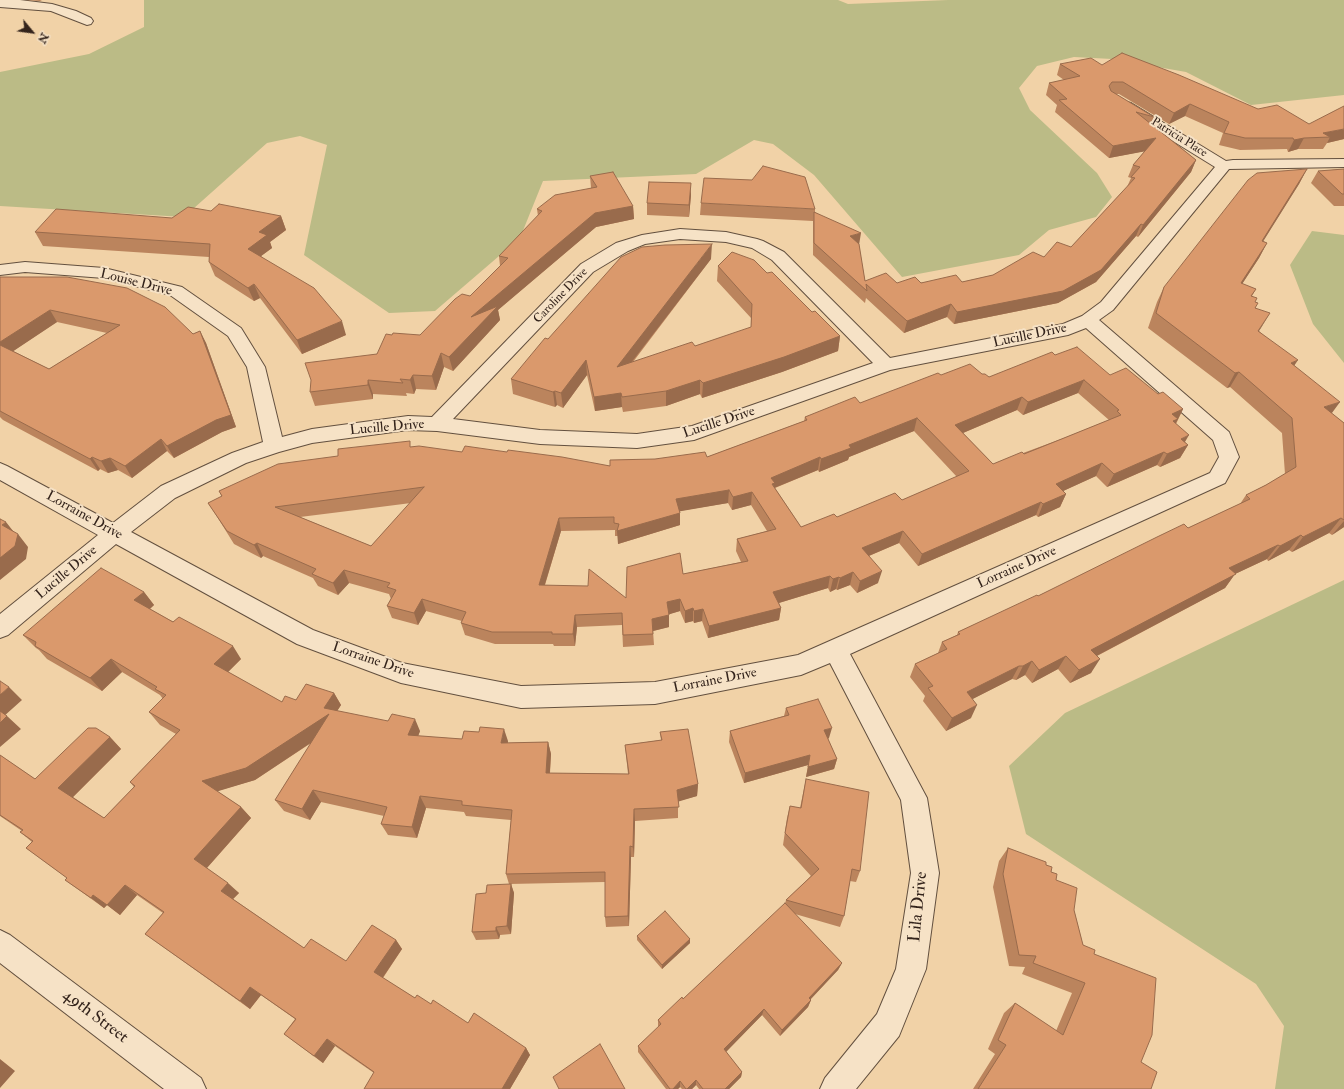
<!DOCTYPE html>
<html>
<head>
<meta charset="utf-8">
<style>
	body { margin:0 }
	#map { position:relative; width:1344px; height:1089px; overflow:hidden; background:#f1d2a7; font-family:"IM FELL Double Pica",serif }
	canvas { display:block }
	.north { position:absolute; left:12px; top:12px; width:40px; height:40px; -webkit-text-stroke:3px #f6e2c6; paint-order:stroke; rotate:119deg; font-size:11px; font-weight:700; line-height:16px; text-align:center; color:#34241c }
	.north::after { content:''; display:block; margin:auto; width:14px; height:18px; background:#34241c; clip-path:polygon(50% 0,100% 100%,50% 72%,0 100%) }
</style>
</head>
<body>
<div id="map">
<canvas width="1344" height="1089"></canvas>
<div class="north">N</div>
</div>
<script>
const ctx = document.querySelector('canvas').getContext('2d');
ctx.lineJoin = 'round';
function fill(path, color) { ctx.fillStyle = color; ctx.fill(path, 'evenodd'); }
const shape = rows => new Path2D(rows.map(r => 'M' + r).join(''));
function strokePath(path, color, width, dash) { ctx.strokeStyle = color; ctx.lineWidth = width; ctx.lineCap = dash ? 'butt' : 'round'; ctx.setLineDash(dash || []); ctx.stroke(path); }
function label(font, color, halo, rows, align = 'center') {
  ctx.font = font + ' "IM FELL Double Pica",serif'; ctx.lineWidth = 4; ctx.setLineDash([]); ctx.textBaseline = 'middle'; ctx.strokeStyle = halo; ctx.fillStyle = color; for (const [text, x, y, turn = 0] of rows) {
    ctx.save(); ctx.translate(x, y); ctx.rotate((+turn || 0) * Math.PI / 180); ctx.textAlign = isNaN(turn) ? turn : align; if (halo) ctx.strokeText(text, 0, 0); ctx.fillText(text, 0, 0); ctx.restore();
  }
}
const green = shape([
	[144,0,838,0,848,4,948,0,1344,0,1344,95,1251,105,1186,72,1112,59,1074,57,1037,66,1019,88,1030,110,1097,173,1112,197,1096,217,1049,230,1019,255,902,277,814,175,773,144,754,140,696,174,543,181,520,238,435,311,389,313,304,255,327,145,300,136,267,143,184,217,0,206,0,72,89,54,144,27],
	[1312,231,1344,235,1344,363,1313,324,1290,265],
	[1344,580,1344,1089,1275,1089,1284,1026,1256,984,1026,834,1009,766,1065,713]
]);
const street = shape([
	[0,0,20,0,52,4,76,11,91,18,93,21,91,24,87,25,51,11,0,7,0,0],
	[1126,102,1131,103,1226,161,1233,160,1344,159,1344,167,1229,169,1113,310,1099,320,1229,432,1239,457,1225,483,850,654,927,798,939,873,926,969,899,1036,856,1089,820,1089,825,1078,877,1014,896,969,911,873,901,800,830,663,801,675,655,704,521,708,401,683,297,644,116,544,8,635,0,638,0,614,98,535,0,480,0,463,7,466,113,523,161,486,232,453,263,442,247,367,228,336,170,295,104,278,25,272,0,275,0,265,25,262,104,268,182,287,241,328,265,367,282,437,312,429,408,416,432,417,581,264,616,243,642,235,680,229,726,232,757,239,763,241,784,252,890,358,1063,324,1082,316,1101,302,1215,167,1121,109,1119,106,1121,103,1126,102],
	[680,239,726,242,752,248,772,260,873,363,692,426,637,434,540,430,453,419,593,272,628,251,645,244,680,239],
	[1086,328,1213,440,1219,457,1210,473,798,655,655,682,521,686,402,663,313,630,131,532,175,498,246,463,279,452,312,443,408,430,437,431,540,444,637,448,694,440,890,370,1068,335,1086,328],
	[0,930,10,935,201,1078,206,1089,164,1089,0,963,0,930]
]);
const wall = shape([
	[25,0,42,0,40,1],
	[1060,64,1102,65,1258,109,1309,124,1344,139,1327,143,1323,149,1298,149,1288,152,1287,149,1240,150,1219,145,1223,133,1185,116,1169,124,1119,94,1116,94,1154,117,1151,124,1196,160,1191,172,1138,237,1136,236,1096,282,1058,303,954,324,947,317,904,333,866,298,865,303,813,255,813,221,700,215,701,203,815,209,815,212,859,245,865,281,897,283,962,282,993,275,1071,247,1127,187,1131,178,1128,177,1133,165,1145,151,1109,158,1055,112,1057,105,1046,95,1049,83,1064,80,1057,75],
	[1307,169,1299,184,1263,241,1267,243,1259,258,1242,284,1256,289,1252,296,1255,302,1259,331,1294,365,1332,414,1344,423,1344,527,1332,535,1329,533,1292,552,1289,550,1268,561,1267,559,1235,574,1225,588,1097,656,1091,673,1070,683,1058,669,1032,683,1025,675,1016,680,1012,679,972,699,971,718,946,731,923,701,925,696,910,677,915,664,938,653,942,642,957,635,958,632,1188,528,1240,504,1246,495,1266,485,1285,474,1282,433,1230,387,1227,388,1148,328,1157,302,1164,287],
	[1344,169,1344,206,1334,206,1311,183,1318,171],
	[590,176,633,206,634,219,596,227,498,310,500,320,453,371,444,367,436,390,416,389,414,394,406,393,407,396,373,394,373,399,315,406,310,392,377,354,392,335,420,335,470,296,500,266,499,256,538,216,537,209,591,188],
	[691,195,689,217,647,215,647,203],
	[211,211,281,216,286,230,270,242,272,248,261,256,346,335,302,354,260,298,254,301,215,276,209,262,209,257,43,246,35,232,172,218],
	[711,259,633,362,695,346,751,328,751,318,717,281,718,266,767,273,840,336,838,351,782,372,702,398,700,394,666,406,623,412,622,407,595,411,587,375,563,408,557,405,555,407,513,394,511,379,548,339],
	[0,277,193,334,200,331,206,343,236,427,222,432,174,458,167,451,132,478,118,470,108,473,100,469,98,471,3,420,0,417],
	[57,322,107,333,49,369,13,351],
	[1055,355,1110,375,1158,394,1183,409,1176,424,1185,442,1188,445,1180,458,1160,467,1157,465,1107,487,1096,476,1063,491,1066,494,1060,507,1038,517,1036,515,918,566,899,543,869,556,878,583,857,593,850,585,837,590,836,589,830,592,828,588,779,603,781,608,779,620,708,638,702,621,694,623,693,621,685,623,680,611,669,614,669,627,653,631,654,645,623,647,622,625,577,627,575,646,554,646,553,644,495,644,465,635,461,623,462,621,426,611,418,625,392,618,387,606,391,599,389,594,349,583,338,595,318,586,313,578,263,556,261,558,234,544,216,515,208,503,222,497,219,491,412,447,462,452,507,452,610,466,655,459,707,457,804,421,805,417,860,403,941,375,982,374,989,377],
	[1078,393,1109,420,1064,438,993,464,963,433,1017,410,1023,415],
	[914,431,957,477,902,500,837,517,801,527,775,488,818,470,819,472,848,460,849,457],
	[411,503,371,546,300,517,364,509],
	[728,503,732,510,751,505,767,531,737,539,736,551,741,562,683,574,626,598,545,585,561,531,615,530,615,536,618,536,618,544,680,525,679,511],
	[144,592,154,605,150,609,241,659,228,672,282,702,334,693,341,705,337,711,420,731,418,736,462,739,508,741,508,743,548,742,551,754,550,773,628,774,625,745,661,740,660,732,698,784,697,796,678,801,678,818,635,821,634,857,631,857,629,926,606,927,605,917,605,882,509,884,506,874,511,820,466,816,464,812,426,808,417,838,388,835,381,824,384,816,321,802,310,820,284,811,275,800,311,743,255,780,217,791,241,807,251,818,207,868,239,893,233,899,304,948,346,961,396,940,402,949,383,978,415,998,431,1004,468,1023,526,1048,530,1055,510,1089,364,1089,374,1073,335,1046,323,1063,284,1034,295,1019,261,995,250,1009,145,934,163,913,137,895,120,915,107,905,104,908,65,880,67,878,26,848,32,842,20,832,22,831,0,816,0,755,35,779,110,737,121,749,73,797,104,818,134,787,130,782,176,734,160,725,149,712,163,699,160,695,122,672,102,691,47,659,39,650,36,648,23,635],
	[786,708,829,738,828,739,837,759,834,769,806,777,808,765,744,783,729,742,730,731,784,716],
	[806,779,860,871,856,882,850,881,844,916,840,927,795,914,842,963,838,970,810,1000,811,1000,808,1007,780,1036,762,1015,726,1052,742,1072,741,1077,729,1089,699,1089,696,1085,692,1089,682,1089,680,1087,678,1089,666,1089,638,1052,638,1046,659,1027,658,1026,658,1020,683,999,785,904,786,900,811,876,783,845,787,818,790,806,800,808],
	[1008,848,1046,865,1074,910,1083,945,1094,954,1141,1062,1151,1089,973,1089,995,1054,988,1049,1004,1013,1015,1003,1056,1031,1072,993,1022,974,1025,967,1009,966,993,887,999,861],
	[511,884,514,893,511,934,500,935,499,939,476,940,472,932,486,893],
	[637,936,690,939,690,943,662,969,637,940]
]);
const shadedWall = shape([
	[1190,104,1185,116,1169,124,1174,113],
	[1344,129,1344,139,1327,143,1330,137,1323,133],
	[1156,138,1152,150,1109,158,1113,146],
	[1304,138,1298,149,1288,152,1294,140],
	[1196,160,1191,172,1138,237,1143,225],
	[1307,169,1299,184,1254,256,1262,241],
	[691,183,691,195,689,217,689,205],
	[633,206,634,219,596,227,498,310,500,320,453,371,449,357,471,317,595,213],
	[281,216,286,230,270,242,272,248,253,262,248,249,259,232],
	[1141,224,1136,236,1096,282,1058,303,954,324,957,312],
	[861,233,859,245,850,236],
	[1267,243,1259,258,1233,298,1241,283],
	[712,244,711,259,617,381,617,367],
	[254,284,260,298,254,301,248,288],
	[951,304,947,317,904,333,907,321],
	[50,310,57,322,6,356,0,347,0,342],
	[1270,313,1261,328,1249,346,1258,331],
	[342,321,346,335,302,354,297,340],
	[200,331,206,343,236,427,222,432,174,458,167,446],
	[840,336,838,351,782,372,702,398,703,383],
	[441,353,444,367,436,390,432,376],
	[586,360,587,375,563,408,561,393],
	[1298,360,1288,375,1291,363],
	[1239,372,1230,387,1227,388,1235,373],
	[413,375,416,389,414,394,410,380],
	[368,380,373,394,373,399,368,385],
	[700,380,700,394,666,406,666,391],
	[1084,380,1078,393,1023,415,1028,402],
	[555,391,557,405,555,407,553,392],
	[621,393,622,407,595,411,594,397],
	[1022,397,1017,410,951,438,955,425],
	[1340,402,1329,417,1324,407],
	[1183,409,1178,419,1171,432,1172,414],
	[917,418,914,431,849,457,848,460,819,472,821,459,849,445],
	[1189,435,1182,447,1188,445,1180,458,1160,467,1167,454,1181,439],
	[161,439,167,451,132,478,125,466],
	[1164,452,1157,465,1107,487,1114,474],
	[92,457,100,469,98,471,90,459],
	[820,457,818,470,774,488,771,478],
	[110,458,118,470,108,473,101,461],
	[1102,463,1096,476,1050,497,1056,484],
	[729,490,728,503,676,512,676,499],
	[752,492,751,505,732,510,733,497],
	[1066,494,1060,507,1038,517,1043,504],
	[1041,502,1036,515,918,566,922,554],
	[680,513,680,525,618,544,617,531],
	[559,518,561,531,541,597,539,585],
	[1341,518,1329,533,1292,552,1303,537],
	[1344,521,1344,527,1332,535],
	[6,522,17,536,2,525],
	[903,531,899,543,859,560,862,548],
	[18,534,28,547,26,559,0,580,0,558],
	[1301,535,1289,550,1268,561,1280,546],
	[257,543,263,556,261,558,254,545],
	[1278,545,1267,559,1235,574,1225,588,1083,663,1091,650,1229,568],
	[344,570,349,583,338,595,333,583],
	[882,571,878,583,857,593,860,581],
	[853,572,850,585,837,590,840,578],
	[830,576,828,588,772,605,773,592],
	[839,577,836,589,830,592,833,579],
	[144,592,154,605,144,614,134,600],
	[422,599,426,611,418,625,414,613],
	[680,599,680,611,667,615,667,602],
	[693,608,693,621,685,623,685,611],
	[781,608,779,620,708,638,709,626],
	[703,609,702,621,694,623,694,611],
	[575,615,577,627,575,646,573,634],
	[669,615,669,627,653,631,652,619],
	[233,646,241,659,223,677,214,664],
	[1066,656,1058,669,1032,683,1039,670],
	[111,659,122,672,102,691,90,678],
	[1100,659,1091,673,1070,683,1079,670],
	[1032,661,1025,675,1016,680,1023,666],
	[1019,666,1012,679,961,705,967,692],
	[9,687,22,700,3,717,0,714,0,695],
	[334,693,341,705,332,719,336,726,255,780,212,793,202,781,324,708],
	[977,705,971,718,946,731,952,718],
	[7,716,21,729,0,747,0,723],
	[415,719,420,731,414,747,408,735],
	[832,728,829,738,821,740,824,730],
	[504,729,508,741,505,755,501,743],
	[110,737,121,749,71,799,58,788],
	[548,742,551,754,549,785,546,773],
	[810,755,808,765,744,783,745,773],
	[837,759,834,769,806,777,808,767],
	[698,784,697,796,677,802,677,790],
	[313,790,321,802,310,820,302,809],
	[420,796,426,808,417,838,412,827],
	[241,807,251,818,205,870,194,859],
	[634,809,635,821,634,857,633,847],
	[630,846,631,857,629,926,628,916],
	[228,883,239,893,231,901,221,891],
	[511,884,514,893,511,934,507,926],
	[125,885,137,895,120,915,107,905],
	[93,895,107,905,104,908,91,898],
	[496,927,500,935,499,939,496,931],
	[690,939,690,943,662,969,662,965],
	[396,940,402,949,381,980,374,972],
	[842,963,838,970,806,1004,809,998],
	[250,987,261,995,250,1009,240,1001],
	[811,1000,808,1007,780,1036,782,1030],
	[764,1009,762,1015,723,1055,724,1049],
	[327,1039,335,1046,323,1063,314,1056],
	[526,1048,530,1055,510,1089,502,1089],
	[0,1059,15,1071,0,1088],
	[742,1072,741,1077,729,1089,725,1089],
	[696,1080,696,1085,692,1089,687,1089],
	[680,1081,680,1087,678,1089,673,1089]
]);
const building = shape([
	[1122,53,1179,75,1258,109,1277,105,1309,124,1344,106,1344,129,1323,133,1330,137,1304,138,1294,140,1293,138,1245,138,1224,133,1229,122,1190,104,1174,113,1123,82,1112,82,1109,86,1111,91,1154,117,1136,112,1196,160,1143,225,1141,224,1101,270,1063,291,957,312,951,304,907,321,866,284,867,291,814,243,814,212,861,233,850,236,859,244,865,281,886,273,897,283,915,277,921,283,956,275,962,282,993,275,1033,252,1044,257,1057,242,1071,247,1135,178,1131,177,1140,167,1133,165,1156,138,1113,146,1059,100,1067,99,1049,83,1080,76,1060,64,1091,58,1102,65,1122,53],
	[763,166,805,177,815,209,701,203,704,178,752,180,763,166],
	[1307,169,1262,241,1267,243,1241,283,1256,289,1251,296,1257,298,1255,302,1258,303,1255,308,1270,313,1258,331,1298,360,1291,363,1340,402,1324,407,1344,423,1344,520,1341,518,1303,537,1301,535,1280,546,1278,545,1229,568,1236,574,1091,650,1100,659,1079,670,1066,656,1039,670,1032,661,1023,666,1019,666,967,692,977,705,952,718,928,688,933,686,915,664,947,649,942,642,960,634,958,632,1037,595,1038,596,1157,537,1184,524,1188,528,1250,499,1246,495,1266,485,1296,467,1292,418,1239,372,1235,373,1156,313,1164,287,1248,180,1257,173,1307,169],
	[1344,169,1344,194,1342,194,1318,171,1344,169],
	[613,172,633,206,595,213,471,317,498,306,449,357,441,353,432,376,413,375,410,380,400,379,403,383,368,380,368,385,310,392,311,380,305,363,377,354,386,334,392,335,393,333,420,335,455,299,462,294,470,296,508,258,499,256,542,211,537,209,555,195,597,187,590,176,613,172],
	[649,182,691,183,689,205,647,203,649,182],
	[219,204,281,216,259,232,267,235,248,249,314,288,342,321,297,340,254,284,248,288,209,262,210,244,35,232,56,209,172,218,188,207,211,211,219,204],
	[712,244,617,367,692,342,695,346,751,327,752,304,718,266,732,252,754,260,767,273,772,272,812,312,815,311,840,336,784,357,703,383,700,380,666,391,622,397,621,393,594,397,586,360,561,393,555,391,553,392,511,379,545,338,548,339,621,257,642,247,665,245,712,244],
	[0,277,67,277,127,288,165,307,193,334,200,331,231,415,216,420,167,446,161,439,125,466,110,458,101,461,92,457,90,459,0,411,0,345,49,369,120,325,50,310,0,342,0,277],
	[1077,347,1110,375,1126,368,1158,394,1163,392,1183,409,1172,414,1178,419,1173,421,1189,435,1181,439,1188,445,1167,454,1164,452,1114,474,1102,463,1056,484,1066,494,1043,504,1041,502,922,554,903,531,862,548,882,571,860,581,853,572,840,578,839,577,833,579,830,576,773,592,781,608,709,626,703,609,694,611,693,608,685,611,680,599,667,602,669,615,652,619,653,634,623,635,622,613,575,615,573,634,552,634,552,632,492,632,461,623,466,612,422,599,414,613,387,606,396,590,387,587,390,583,344,570,333,583,312,574,316,569,257,543,254,545,227,531,208,503,222,496,219,491,278,464,338,456,338,449,410,441,410,447,419,446,462,452,465,446,507,452,508,450,562,457,610,466,610,460,655,459,705,452,707,457,807,420,805,417,855,397,860,403,938,373,941,375,970,364,982,374,985,374,989,377,1052,352,1055,355,1077,347],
	[1084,380,1119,410,1117,411,1121,415,1064,438,1024,454,1022,452,993,464,955,425,1022,397,1028,402,1084,380],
	[917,418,969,471,902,500,895,493,837,517,834,514,801,527,772,484,775,483,771,478,820,457,821,459,851,448,849,445,917,418],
	[424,487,371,546,275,507,424,487],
	[729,490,733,497,752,492,776,529,737,539,748,561,683,574,680,553,627,567,626,598,589,569,588,586,539,585,559,518,614,517,614,523,619,524,617,531,680,513,676,499,729,490],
	[0,519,6,522,2,525,18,534,15,546,0,558,0,519],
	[101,568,144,592,134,600,173,622,179,617,233,646,214,664,282,702,285,696,296,700,306,684,334,693,324,708,388,721,392,714,415,719,408,735,462,739,464,731,479,732,480,727,504,729,501,743,548,742,546,773,629,774,625,745,662,740,660,732,688,729,698,784,677,790,679,807,634,809,633,847,630,846,628,916,605,917,605,872,506,874,512,810,462,805,462,801,420,796,412,827,381,824,387,807,313,790,302,809,275,800,329,714,246,768,202,781,241,807,194,859,228,883,221,891,304,948,311,939,346,961,372,925,396,940,374,972,415,998,417,995,431,1004,433,1000,468,1023,474,1013,526,1048,502,1089,364,1089,374,1072,327,1039,314,1056,284,1034,296,1019,250,987,240,1001,145,934,164,912,125,885,107,905,93,895,91,898,65,880,67,878,26,848,33,841,20,832,23,830,0,815,0,755,35,779,88,728,96,728,110,737,58,788,104,818,135,786,130,782,180,730,149,712,166,695,155,689,157,687,111,659,90,678,35,646,36,642,23,635,101,568],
	[0,681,9,687,0,695,0,681],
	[818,699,832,728,824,730,837,759,808,767,810,755,745,773,730,731,789,715,786,708,818,699],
	[0,711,7,716,0,723,0,711],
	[806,779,869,792,860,871,852,869,844,916,786,900,819,869,785,833,790,806,801,808,806,779],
	[1008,848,1046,862,1046,865,1052,867,1051,872,1057,874,1056,880,1077,888,1074,910,1083,945,1095,950,1094,954,1156,978,1152,1035,1141,1062,1157,1072,1151,1089,978,1089,1006,1045,998,1040,1015,1003,1063,1035,1085,983,1033,963,1036,956,1019,955,1003,874,1008,848],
	[511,884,507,926,496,927,496,931,472,932,476,894,486,893,487,885,511,884],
	[785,903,842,963,809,998,811,1000,782,1030,764,1009,724,1049,742,1072,725,1089,703,1089,696,1080,687,1089,686,1089,680,1081,673,1089,670,1089,638,1046,661,1024,658,1020,682,997,683,999,785,903],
	[665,911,690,939,662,965,637,936,665,911],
	[600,1044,625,1089,559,1089,553,1077,600,1044]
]);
const farStreetnames = [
	["Patricia Place",1179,138,32],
	["Caroline Drive",561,296,-46]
];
const streetNames = [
	["Louise Drive",136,283,14],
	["Lucille Drive",1030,336,-12],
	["Lucille Drive",719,423,-18],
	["Lucille Drive",387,428,-5],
	["Lorraine Drive",84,516,29],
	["Lorraine Drive",1017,568,-24],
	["Lucille Drive",67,573,-40],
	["Lorraine Drive",373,661,19],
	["Lorraine Drive",715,681,-11]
];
const nearStreetnames = [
	["Lila Drive",919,907,-84],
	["49th Street",95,1017,37]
];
fill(green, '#bbbb86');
strokePath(street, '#63503f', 2);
fill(street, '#f6e2c6');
fill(wall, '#bb845d');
fill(shadedWall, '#996b4c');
fill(building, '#da996c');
strokePath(building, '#996b4c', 1);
label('12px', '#34241c', '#f6e2c6', farStreetnames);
label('14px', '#34241c', '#f6e2c6', streetNames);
label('17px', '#34241c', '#f6e2c6', nearStreetnames);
</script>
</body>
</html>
